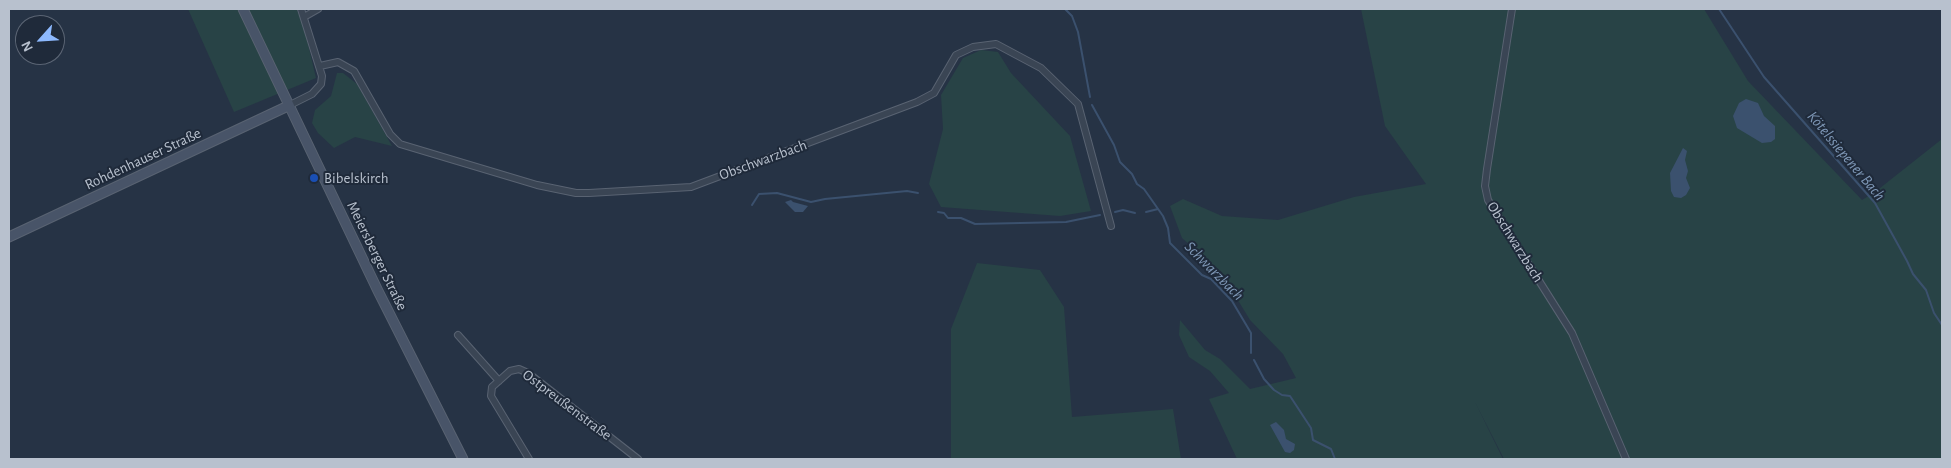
<!DOCTYPE html>
<html>
<head>
<meta charset="utf-8">
<style>
	body { margin:0 }
	#map { position:relative; width:1951px; height:468px; overflow:hidden; background:#263345; font-family:"Alegreya Sans",sans-serif }
	canvas { display:block }
	.frame { position:absolute; inset:0; border:10px solid #b8c1ce; pointer-events:none }
	.north { position:absolute; left:15px; top:15px; width:50px; height:50px; box-sizing:border-box; background:#1f2a3a; border:1px solid #5c6675; border-radius:50%; rotate:244deg; font-size:14px; font-weight:700; line-height:20px; text-align:center; color:#b8c1ce }
	.north::after { content:''; display:block; margin:auto; width:18px; height:22px; background:#8db9fe; clip-path:polygon(50% 0,100% 100%,50% 72%,0 100%) }
</style>
</head>
<body>
<div id="map">
<canvas width="1951" height="468"></canvas>
<div class="frame"></div>
<div class="north">N</div>
</div>
<script>
const ctx = document.querySelector('canvas').getContext('2d');
ctx.lineJoin = 'round';
function fill(path, color) { ctx.fillStyle = color; ctx.fill(path, 'evenodd'); }
const shape = rows => new Path2D(rows.map(r => 'M' + r).join(''));
function strokePath(path, color, width, dash) { ctx.strokeStyle = color; ctx.lineWidth = width; ctx.lineCap = dash ? 'butt' : 'round'; ctx.setLineDash(dash || []); ctx.stroke(path); }
function label(font, color, halo, rows, align = 'center') {
  ctx.font = font + ' "Alegreya Sans",sans-serif'; ctx.lineWidth = 4; ctx.setLineDash([]); ctx.textBaseline = 'middle'; ctx.strokeStyle = halo; ctx.fillStyle = color; for (const [text, x, y, turn = 0] of rows) {
    ctx.save(); ctx.translate(x, y); ctx.rotate((+turn || 0) * Math.PI / 180); ctx.textAlign = isNaN(turn) ? turn : align; if (halo) ctx.strokeText(text, 0, 0); ctx.fillText(text, 0, 0); ctx.restore();
  }
}
const green = shape([
	[188,9,297,9,305,31,316,78,234,112],
	[1361,9,1704,9,1748,81,1862,200,1875,192,1942,139,1942,459,1504,459,1475,402,1503,459,1237,459,1209,399,1229,393,1210,371,1189,357,1179,335,1180,320,1205,350,1220,359,1250,389,1296,378,1283,354,1250,320,1222,274,1182,238,1170,206,1183,199,1222,216,1278,220,1354,197,1426,184,1385,126],
	[981,50,998,52,1011,73,1070,136,1091,211,1060,216,941,207,929,184,943,129,941,95,963,58],
	[337,73,343,73,357,84,392,146,355,137,334,148,318,133,312,123,315,110,331,96],
	[977,263,1040,270,1064,307,1072,417,1173,409,1181,459,951,459,951,329]
]);
const water = shape([
	[1746,99,1758,103,1764,116,1775,126,1775,139,1771,142,1762,143,1737,128,1733,116,1739,103],
	[1683,148,1687,151,1685,160,1688,171,1686,178,1690,188,1686,195,1681,198,1674,197,1671,191,1670,173],
	[791,200,793,202,808,206,803,212,795,212,785,202],
	[1276,422,1284,430,1286,439,1295,444,1294,450,1290,453,1285,452,1270,425]
]);
const stream = shape([
	[1065,9,1072,16,1078,32,1090,97],
	[1719,9,1764,77,1875,203,1907,261,1913,274,1926,290,1934,313,1942,325],
	[1092,105,1114,145,1120,162,1132,174,1137,184,1144,189,1163,216,1168,228,1170,243,1202,275,1211,279,1232,301,1251,333,1251,353],
	[752,205,759,194,777,193,811,202,825,199,907,191,918,193],
	[938,212,944,213,948,218,961,218,975,224,1066,222,1100,215],
	[1115,212,1123,210,1135,213],
	[1146,212,1158,209],
	[1254,360,1264,379,1274,390,1282,395,1290,396,1311,428,1313,440,1331,449,1335,459]
]);
const minor = shape([
	[1512,9,1487,169,1485,186,1488,200,1572,333,1626,459],
	[304,17,318,9],
	[320,66,338,62,354,71,390,134,400,144,537,185,576,193,589,193,691,187,917,102,934,93,956,55,973,47,996,44,1041,68,1078,104,1111,226],
	[288,106,312,94,321,84,322,76,301,9],
	[458,335,499,381],
	[529,459,491,396,492,387,510,371,519,369,528,373,638,459]
]);
const secondary = shape([
	[243,9,378,291,463,459],
	[9,237,288,106]
]);
const markers = [
	[314,178,5,"#1a4fb4"]
];
const streetNames = [
	["Rohdenhauser Straße",143,159,-25],
	["Obschwarzbach",763,160,-20],
	["Obschwarzbach",1515,242,58],
	["Meiersberger Straße",377,256,64],
	["Ostpreußenstraße",567,405,37]
];
const poiNames = [
	["Bibelskirch",324,178]
];
const waterNames = [
	["Kötelssiepener Bach",1846,156,50],
	["Schwarzbach",1214,271,45]
];
fill(green, '#284346');
fill(water, '#3b516e');
strokePath(stream, '#3b516e', 2);
strokePath(minor, '#596372', 8);
strokePath(secondary, '#596372', 11);
strokePath(minor, '#3a4554', 6);
strokePath(secondary, '#485468', 9);
for (const [x, y, r, color] of markers) { const dot = new Path2D(); dot.arc(x, y, r, 0, 2 * Math.PI); ctx.fillStyle = color; ctx.fill(dot); strokePath(dot, '#1f2a3a', 2); }
label('15px', '#b8c1ce', '#1f2a3a', streetNames);
label('15px', '#b8c1ce', '#1f2a3a', poiNames, 'left');
label('italic 16px', '#7e97b6', '#1f2a3a', waterNames);
</script>
</body>
</html>
